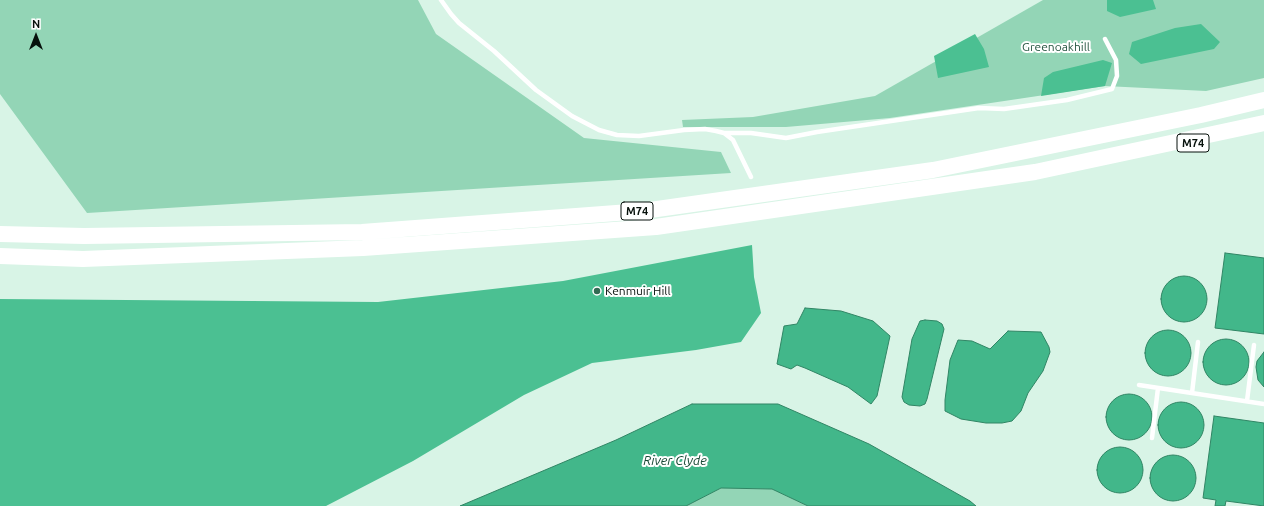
<!DOCTYPE html>
<html>
<head>
<meta charset="utf-8">
<style>
	body { margin:0 }
	#map { position:relative; width:1264px; height:506px; overflow:hidden; background:#d8f4e6; font-family:Ubuntu,sans-serif }
	canvas { display:block }
	.north { position:absolute; left:16px; top:16px; width:40px; height:40px; -webkit-text-stroke:3px #fff; paint-order:stroke; rotate:0deg; font-size:11px; font-weight:700; line-height:16px; text-align:center; color:#07110c }
	.north::after { content:''; display:block; margin:auto; width:14px; height:18px; background:#07110c; clip-path:polygon(50% 0,100% 100%,50% 72%,0 100%) }
</style>
</head>
<body>
<div id="map">
<canvas width="1264" height="506"></canvas>
<div class="north">N</div>
</div>
<script>
const ctx = document.querySelector('canvas').getContext('2d');
ctx.lineJoin = 'round';
function fill(path, color) { ctx.fillStyle = color; ctx.fill(path, 'evenodd'); }
const shape = rows => new Path2D(rows.map(r => 'M' + r).join(''));
function strokePath(path, color, width, dash) { ctx.strokeStyle = color; ctx.lineWidth = width; ctx.lineCap = dash ? 'butt' : 'round'; ctx.setLineDash(dash || []); ctx.stroke(path); }
function label(font, color, halo, rows, align = 'center') {
  ctx.font = font + ' Ubuntu,sans-serif'; ctx.lineWidth = 4; ctx.setLineDash([]); ctx.textBaseline = 'middle'; ctx.strokeStyle = halo; ctx.fillStyle = color; for (const [text, x, y, turn = 0] of rows) {
    ctx.save(); ctx.translate(x, y); ctx.rotate((+turn || 0) * Math.PI / 180); ctx.textAlign = isNaN(turn) ? turn : align; if (halo) ctx.strokeText(text, 0, 0); ctx.fillText(text, 0, 0); ctx.restore();
  }
}
const green = shape([
	[0,0,418,0,436,34,584,138,721,152,731,173,87,213,0,94],
	[1043,0,1264,0,1264,78,1206,91,1105,86,890,118,786,127,683,127,682,120,753,117,875,96],
	[721,488,772,489,808,506,686,506]
]);
const forest = shape([
	[1107,0,1153,0,1156,9,1120,17,1107,11],
	[1201,24,1220,42,1214,49,1141,64,1129,54,1132,42,1175,28],
	[975,34,984,49,989,67,938,78,934,56],
	[1103,60,1112,63,1105,86,1041,96,1044,78,1053,72],
	[752,245,754,277,761,313,741,342,696,350,592,363,524,395,413,461,326,506,0,506,0,299,378,302,563,281]
]);
const water = shape([
	[1225,253,1264,258,1264,334,1215,328,1225,253],
	'1161 299a23 23 0 1 1 46 0a23 23 0 1 1-46 0Z',
	[805,308,841,311,873,321,890,336,877,396,871,404,848,387,805,368,797,365,791,369,777,364,784,326,797,324,805,308],
	[925,320,937,321,942,324,944,329,927,399,925,404,920,406,909,405,904,402,902,397,912,339,920,321,925,320],
	'1145 353a23 23 0 1 1 46 0a23 23 0 1 1-46 0Z',
	[1008,331,1041,332,1049,347,1050,352,1043,371,1028,393,1021,411,1012,421,1002,423,986,423,961,419,945,411,945,400,950,360,958,340,972,341,990,349,1008,331],
	'1203 362a23 23 0 1 1 46 0a23 23 0 1 1-46 0Z',
	[1264,352,1264,387,1258,380,1256,367,1257,361,1264,352],
	'1106 417a23 23 0 1 1 46 0a23 23 0 1 1-46 0Z',
	'1158 425a23 23 0 1 1 46 0a23 23 0 1 1-46 0Z',
	[692,404,778,404,869,444,970,501,976,506,808,506,772,489,721,488,686,506,460,506,616,440,692,404],
	[1214,416,1264,423,1264,506,1226,501,1225,506,1215,506,1216,500,1203,498,1214,416],
	'1097 470a23 23 0 1 1 46 0a23 23 0 1 1-46 0Z',
	'1150 478a23 23 0 1 1 46 0a23 23 0 1 1-46 0Z'
]);
const service = shape([
	[441,0,451,14,459,23,494,51,536,90,572,116,599,130,617,135,639,136,684,130,705,129,716,131,724,133,733,140,751,177],
	[724,133,751,133,786,138,817,132,979,108,1004,109,1067,100,1112,89,1117,76,1116,60,1105,39],
	[1139,385,1264,404],
	[1192,393,1198,342],
	[1247,401,1254,345],
	[1152,438,1158,388]
]);
const motorway = shape([
	[0,234,84,236,362,232,643,211,933,170,1201,115,1264,100],
	[0,256,83,259,363,248,656,227,1035,172,1264,123]
]);
const markers = [
	[597,291,4,"#326b53"]
];
const shields = [
	[1193,143,32],
	[637,211,32]
];
const shieldNames = [
	["M74",1193,143],
	["M74",637,211]
];
const parkNames = [
	["Greenoakhill",1056,47]
];
const poiNames = [
	["Kenmuir Hill",605,291]
];
const waterNames = [
	["River Clyde",675,461]
];
fill(green, '#93d5b6');
fill(forest, '#4bc092');
fill(water, '#42b78a');
strokePath(water, '#308564', 1);
strokePath(service, '#fff', 4.5);
strokePath(motorway, '#fff', 16);
for (const [x, y, r, color] of markers) { const dot = new Path2D(); dot.arc(x, y, r, 0, 2 * Math.PI); ctx.fillStyle = color; ctx.fill(dot); strokePath(dot, '#fff', 1.5); }
for (const [x, y, w] of shields) { const box = new Path2D(); box.roundRect(x - w / 2, y - 9, w, 18, 3); ctx.fillStyle = '#fff'; ctx.fill(box); strokePath(box, '#07110c', 1); }
label('bold 11px', '#07110c', null, shieldNames);
label('12px', '#275642', '#fff', parkNames);
label('12px', '#07110c', '#fff', poiNames, 'left');
label('italic 13px', '#174734', '#fff', waterNames);
</script>
</body>
</html>
